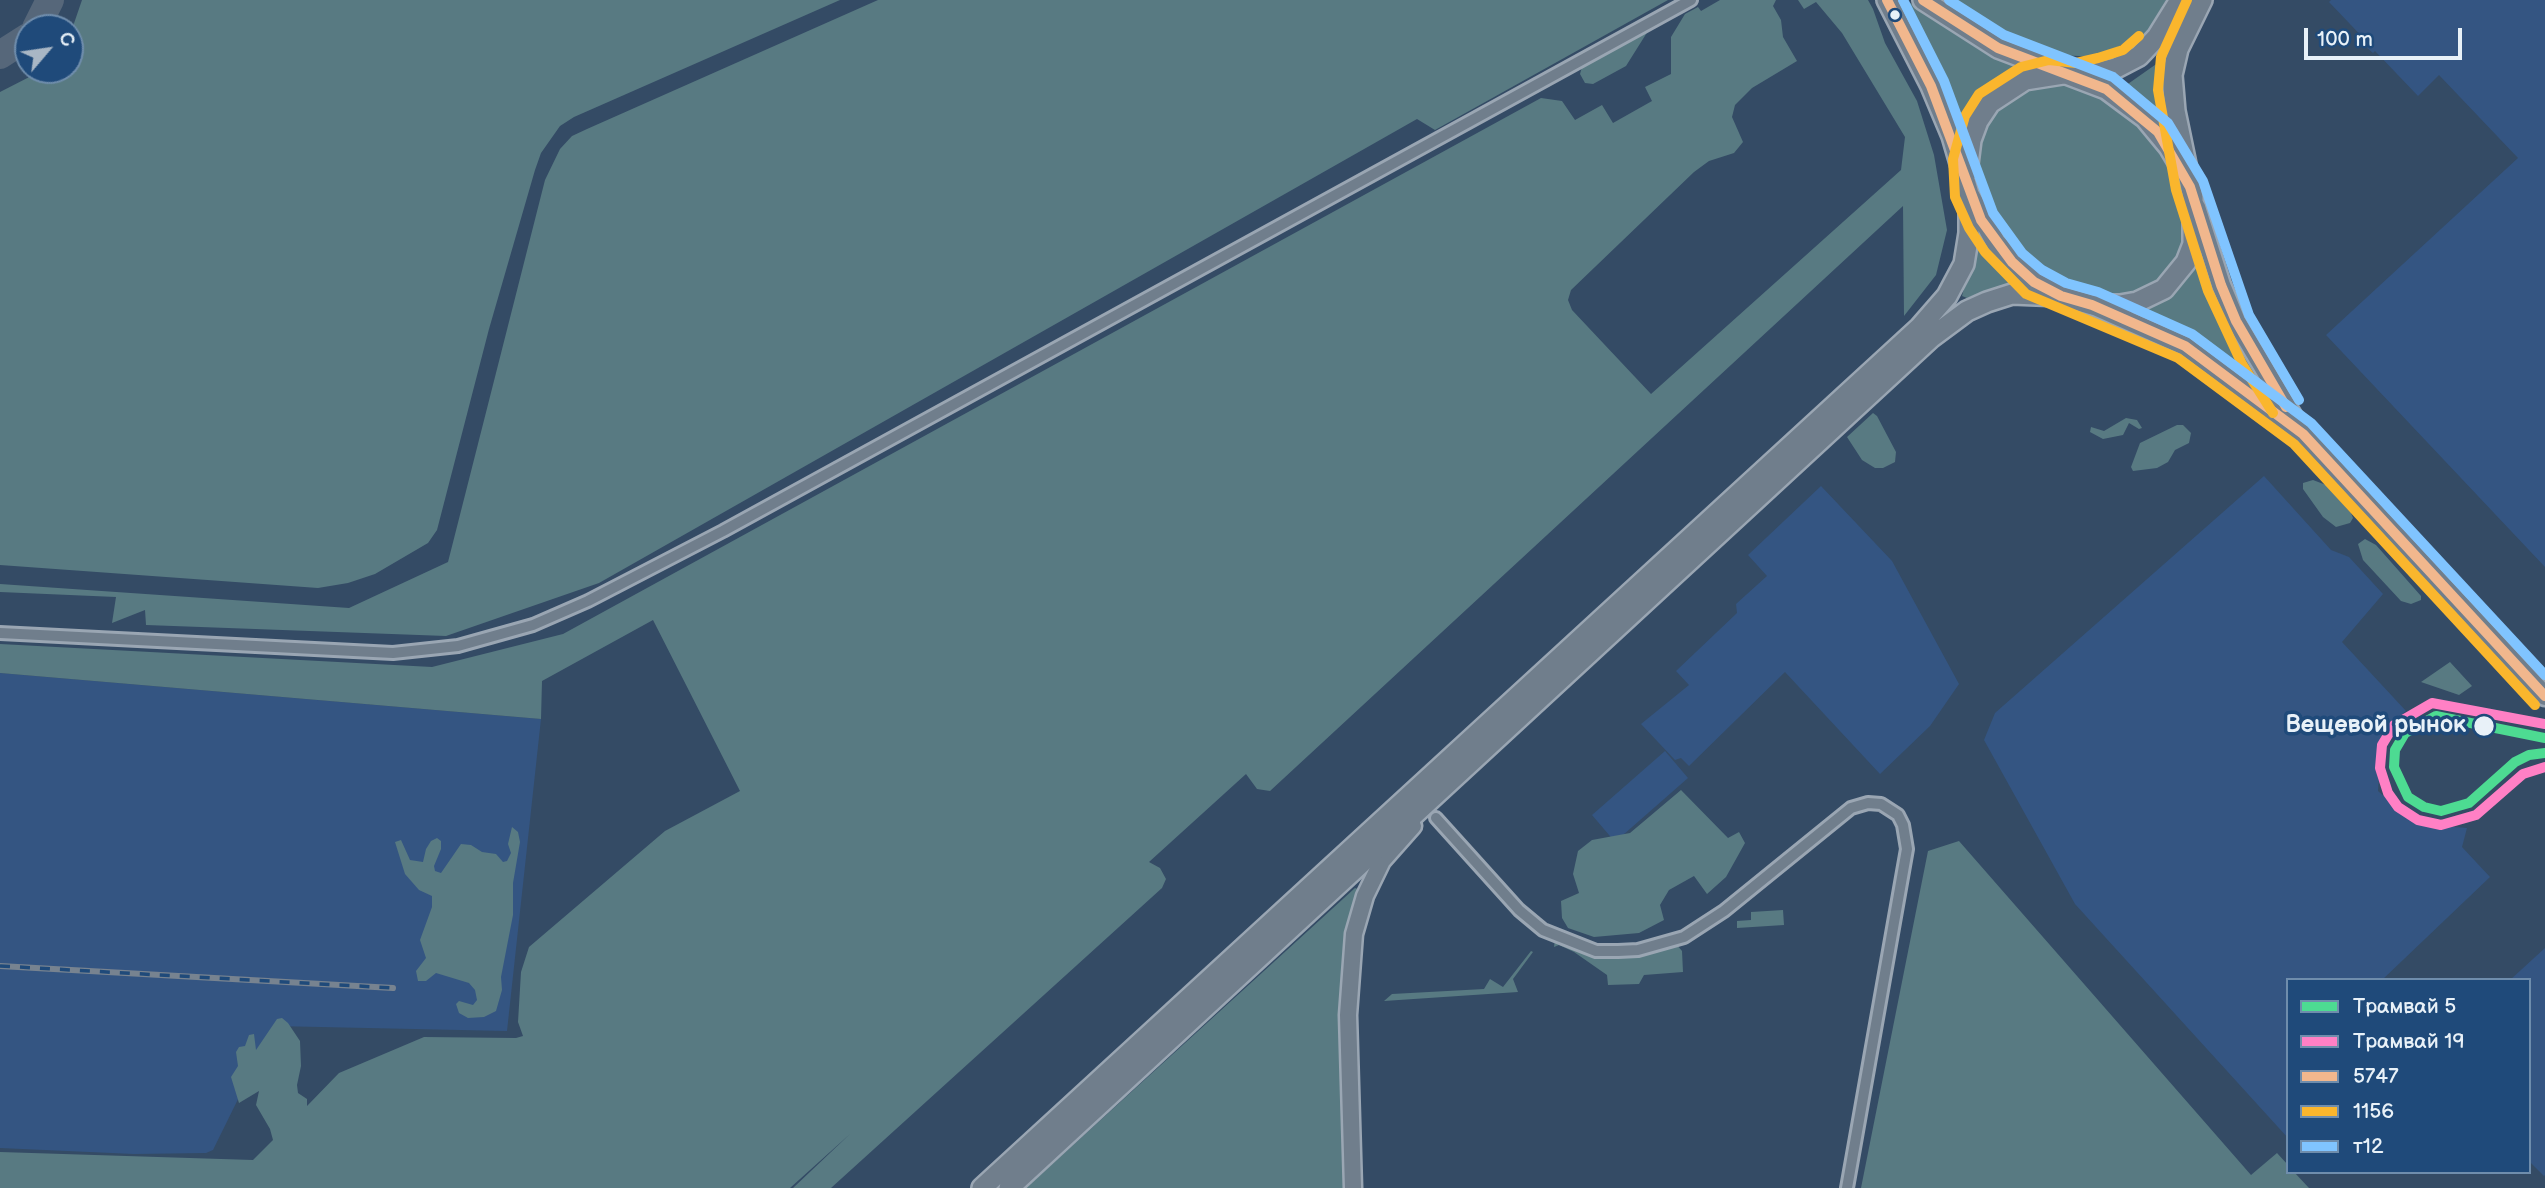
<!DOCTYPE html>
<html>
<head>
<meta charset="utf-8">
<style>
	body { margin:0 }
	#map { position:relative; width:2545px; height:1188px; overflow:hidden; background:#344b65; font-family:"Balsamiq Sans",sans-serif }
	canvas { display:block }
	.legend { position:absolute; left:2286px; top:978px; width:245px; height:196px; box-sizing:border-box; background:#1f4a7a; border:2px solid #6f8dac; margin:0; padding:9px 12px; list-style:none; font-size:21px; color:#e8f1f8 }
	.legend li { display:flex; align-items:center; gap:14px; height:35px }
	.legend b { width:35px; border:2px solid #6f8dac }
	.north { position:absolute; left:14px; top:14px; width:70px; height:70px; box-sizing:border-box; background:#1f4a7a; border:2px solid #6f8dac; border-radius:50%; rotate:61deg; font-size:19px; font-weight:700; line-height:28px; text-align:center; color:#e8f1f8 }
	.north::after { content:''; display:block; margin:auto; width:24px; height:32px; background:#a9b7c5; clip-path:polygon(50% 0,100% 100%,50% 72%,0 100%) }
	.scale { position:absolute; left:2304px; top:28px; width:158px; height:32px; box-sizing:border-box; border:4px solid #e8f1f8; border-top:0; padding-left:9px; font-size:21px; line-height:24px; white-space:nowrap; color:#e8f1f8; -webkit-text-stroke:5px #1f4a7a; paint-order:stroke }
</style>
</head>
<body>
<div id="map">
<canvas width="2545" height="1188"></canvas>
<ul class="legend">
<li><b style="height:9px;background:#4ddb92"></b>Трамвай 5</li>
<li><b style="height:9px;background:#ff80c5"></b>Трамвай 19</li>
<li><b style="height:9px;background:#f1b78d"></b>5747</li>
<li><b style="height:9px;background:#fab62d"></b>1156</li>
<li><b style="height:9px;background:#80c4ff"></b>т12</li>
</ul>
<div class="north">С</div>
<div class="scale">100 m</div>
</div>
<script>
const ctx = document.querySelector('canvas').getContext('2d');
ctx.lineJoin = 'round';
function fill(path, color) { ctx.fillStyle = color; ctx.fill(path, 'evenodd'); }
const shape = rows => new Path2D(rows.map(r => 'M' + r).join(''));
function strokePath(path, color, width, dash) { ctx.strokeStyle = color; ctx.lineWidth = width; ctx.lineCap = dash ? 'butt' : 'round'; ctx.setLineDash(dash || []); ctx.stroke(path); }
function label(font, color, halo, rows, align = 'center') {
  ctx.font = font + ' "Balsamiq Sans",sans-serif'; ctx.lineWidth = 7; ctx.setLineDash([]); ctx.textBaseline = 'middle'; ctx.strokeStyle = halo; ctx.fillStyle = color; for (const [text, x, y, turn = 0] of rows) {
    ctx.save(); ctx.translate(x, y); ctx.rotate((+turn || 0) * Math.PI / 180); ctx.textAlign = isNaN(turn) ? turn : align; if (halo) ctx.strokeText(text, 0, 0); ctx.fillText(text, 0, 0); ctx.restore();
  }
}
const built = shape([
	[2331,0,2545,0,2545,567,2326,335,2518,158,2439,75,2418,96,2375,51,2373,53,2367,48,2370,45,2329,2],
	[2264,476,2331,550,2349,557,2383,594,2342,642,2406,711,2382,733,2378,791,2415,824,2467,828,2462,847,2490,877,2382,980,2288,980,2288,1138,2075,904,1984,740,1995,713],
	[1821,486,1892,561,1959,684,1930,726,1880,774,1785,672,1689,766,1681,758,1675,760,1641,724,1689,685,1676,671,1737,613,1736,604,1767,576,1748,555],
	[0,673,541,719,507,1031,274,1026,213,1150,206,1153,134,1154,0,1148],
	[1665,751,1688,778,1615,842,1592,815],
	[2545,948,2545,1175,2544,1176,2529,1161,2529,980,2510,980]
]);
const green = shape([
	[82,0,840,0,574,117,560,126,541,153,535,170,489,329,437,530,428,543,375,574,348,583,318,588,0,565,0,92,43,70,70,70,70,35],
	[878,0,1668,0,1435,130,1417,119,599,583,446,636,146,625,145,610,112,623,116,597,0,592,0,584,349,608,448,562,545,180,560,149,572,136,587,129],
	[1720,0,1776,0,1773,6,1781,20,1783,37,1797,61,1752,88,1735,105,1732,117,1743,142,1734,153,1709,161,1694,172,1571,290,1568,300,1572,310,1651,394,1901,170,1905,137,1842,33,1816,2,1804,9,1798,0,1868,0,1873,9,1885,43,1917,101,1934,155,1947,230,1936,275,1904,316,1903,206,1270,791,1257,789,1246,774,1149,862,1160,868,1166,879,1162,888,831,1188,793,1188,850,1134,790,1188,0,1188,0,1152,253,1160,273,1140,270,1129,256,1105,259,1091,239,1103,231,1077,238,1066,236,1052,239,1047,245,1046,249,1035,254,1034,256,1050,277,1019,282,1018,288,1023,300,1041,301,1066,297,1085,298,1093,307,1099,307,1106,339,1073,424,1037,516,1038,523,1036,518,1022,521,972,529,947,665,831,740,791,653,620,542,681,541,719,0,673,0,644,432,667,563,634,1541,98,1562,101,1575,120,1602,105,1613,123,1652,101,1645,87,1671,74,1671,37,1685,14,1698,7,1701,11],
	[1899,0,1906,0,1972,44,2019,65,2019,70,1979,100,1964,126,1958,126,1936,67],
	[1952,0,2166,0,2147,32,2098,57,2059,55,2020,39],
	[1648,31,1626,66,1593,84,1585,83,1580,74,1582,67],
	[2162,60,2165,112,2161,117,2125,86],
	[2062,84,2106,99,2131,115,2159,149,2184,201,2186,237,2179,255,2162,277,2136,292,2117,296,2097,294,2074,288,2047,275,2011,244,1985,197,1977,161,1979,141,1992,112,2027,87],
	[1979,232,2030,285,2000,286,1967,298,1962,296],
	[2201,247,2251,366,2253,376,2190,336,2136,311],
	[1873,413,1877,416,1896,452,1895,462,1883,468,1875,468,1862,460,1847,437],
	[2126,418,2137,420,2142,428,2139,429,2129,423,2123,435,2103,439,2090,432,2091,427,2104,431],
	[2177,425,2183,425,2191,433,2189,443,2175,450,2168,462,2157,468,2133,471,2131,467,2140,443],
	[2313,480,2326,485,2351,513,2353,518,2350,523,2336,527,2323,517,2303,489,2303,483],
	[2365,539,2376,545,2421,596,2421,600,2411,604,2401,601,2363,560,2358,544],
	[2450,662,2472,686,2459,695,2421,682],
	[1681,790,1728,838,1739,832,1745,843,1726,877,1707,894,1694,876,1669,890,1660,905,1664,920,1639,933,1594,937,1568,928,1562,918,1561,901,1579,893,1573,874,1578,851,1592,840,1630,833],
	[512,827,518,832,520,842,513,883,513,915,501,977,502,990,496,1011,484,1017,468,1018,459,1013,456,1004,459,1001,473,1005,477,1000,475,990,469,983,436,973,426,981,418,981,416,971,426,958,420,940,432,907,432,896,419,890,405,874,395,842,401,840,410,860,423,862,426,849,431,841,437,838,441,841,441,849,434,866,435,871,441,873,461,844,471,845,482,852,496,854,503,862,507,861,511,853,508,844],
	[1959,841,2251,1175,2277,1153,2288,1165,2288,1172,2294,1172,2309,1188,1861,1188,1928,851],
	[1355,888,1358,889,1347,928,1343,968,1343,1188,1026,1188],
	[1783,910,1784,925,1737,928,1737,921,1751,920,1751,912],
	[1555,939,1639,954,1677,945,1682,951,1683,972,1644,975,1639,984,1608,985,1607,975,1574,952,1559,945,1554,947],
	[1531,951,1533,952,1513,979,1518,992,1384,1001,1392,994,1484,989,1490,979,1503,987]
]);
const taxiway = shape([
	[36,28,50,0],
	[0,55,28,37]
]);
const street = shape([
	[0,633,393,653,458,646,533,625,588,601,723,531,1691,0],
	[1436,818,1519,910,1543,930,1596,951,1618,951,1638,950,1684,937,1724,911,1851,808,1868,803,1881,804,1898,815,1903,825,1907,849,1847,1188]
]);
const secondary = shape([
	[1353,1188,1348,1015,1354,934,1365,896,1382,861,1413,826]
]);
const primary = shape([
	[2196,207,2221,285,2236,321,2296,422],
	[2095,306,2185,346,2303,434,2545,696]
]);
const highway = shape([
	[1887,0,1931,86,1952,136,1969,194,1996,243,2034,282,2061,296,2092,305,2120,305,2137,302,2164,289,2186,262,2193,244,2193,198,2175,111,2172,75,2178,49,2202,0],
	[1923,0,1998,48,2106,89,2145,118,2169,147,2181,167],
	[2078,77,2116,68,2139,56,2157,37,2180,0],
	[1967,172,1971,140,1978,121,1990,103,2025,80,2063,74],
	[982,1188,1920,327,1947,296,1964,264,1969,233,1969,194],
	[1009,1188,1932,337,1967,311,1987,302,2012,294,2061,296]
]);
const rail = shape([
	[0,966,393,988]
]);
const bus1 = shape([
	[1887,0,1931,86,1981,220,2012,262,2034,282,2061,296,2092,305,2185,346,2303,434,2545,696],
	[1923,0,1998,48,2106,89,2158,132,2190,187,2221,285,2236,321,2286,407]
]);
const bus2 = shape([
	[2187,0,2161,57,2158,90,2176,190,2208,291,2242,364,2273,413],
	[2139,36,2123,50,2098,58,2076,63,2049,60,2021,67,1979,94,1965,116,1953,159,1955,197,1969,228,1985,252,2026,294,2178,358,2294,444,2535,705]
]);
const bus3 = shape([
	[1903,0,1944,81,1993,213,2022,253,2042,270,2066,283,2098,292,2192,334,2311,423,2545,675],
	[1949,0,2004,35,2113,77,2168,123,2203,181,2249,315,2299,400]
]);
const tram1 = shape([
	[2545,738,2436,716,2405,733,2395,750,2394,767,2408,797,2424,807,2441,811,2469,803,2515,762,2529,755,2545,753]
]);
const tram2 = shape([
	[2545,724,2432,703,2394,725,2382,745,2380,768,2388,793,2398,807,2418,820,2441,825,2476,815,2523,774,2545,767]
]);
const markers = [
	[1895,15,6,"#e8f1f8"],
	[2484,726,11,"#e8f1f8"]
];
const stopNames = [
	["Вещевой рынок",2466,726]
];
fill(built, '#345582');
fill(green, '#587a82');
strokePath(taxiway, '#56677a', 28);
strokePath(street, '#9aa6b3', 16);
strokePath(secondary, '#9aa6b3', 21);
strokePath(primary, '#9aa6b3', 23);
strokePath(highway, '#9aa6b3', 24);
strokePath(street, '#707e8c', 10);
strokePath(secondary, '#707e8c', 16);
strokePath(primary, '#707e8c', 18);
strokePath(highway, '#707e8c', 19);
strokePath(rail, '#778390', 6);
strokePath(rail, '#1f4a7a', 3.5, [10]);
strokePath(bus1, '#f1b78d', 10);
strokePath(bus2, '#fab62d', 10);
strokePath(bus3, '#80c4ff', 10);
strokePath(tram1, '#4ddb92', 10);
strokePath(tram2, '#ff80c5', 10);
for (const [x, y, r, color] of markers) { const dot = new Path2D(); dot.arc(x, y, r, 0, 2 * Math.PI); ctx.fillStyle = color; ctx.fill(dot); strokePath(dot, '#1f4a7a', 2.5); }
label('bold 24px', '#e8f1f8', '#1f4a7a', stopNames, 'right');
</script>
</body>
</html>
